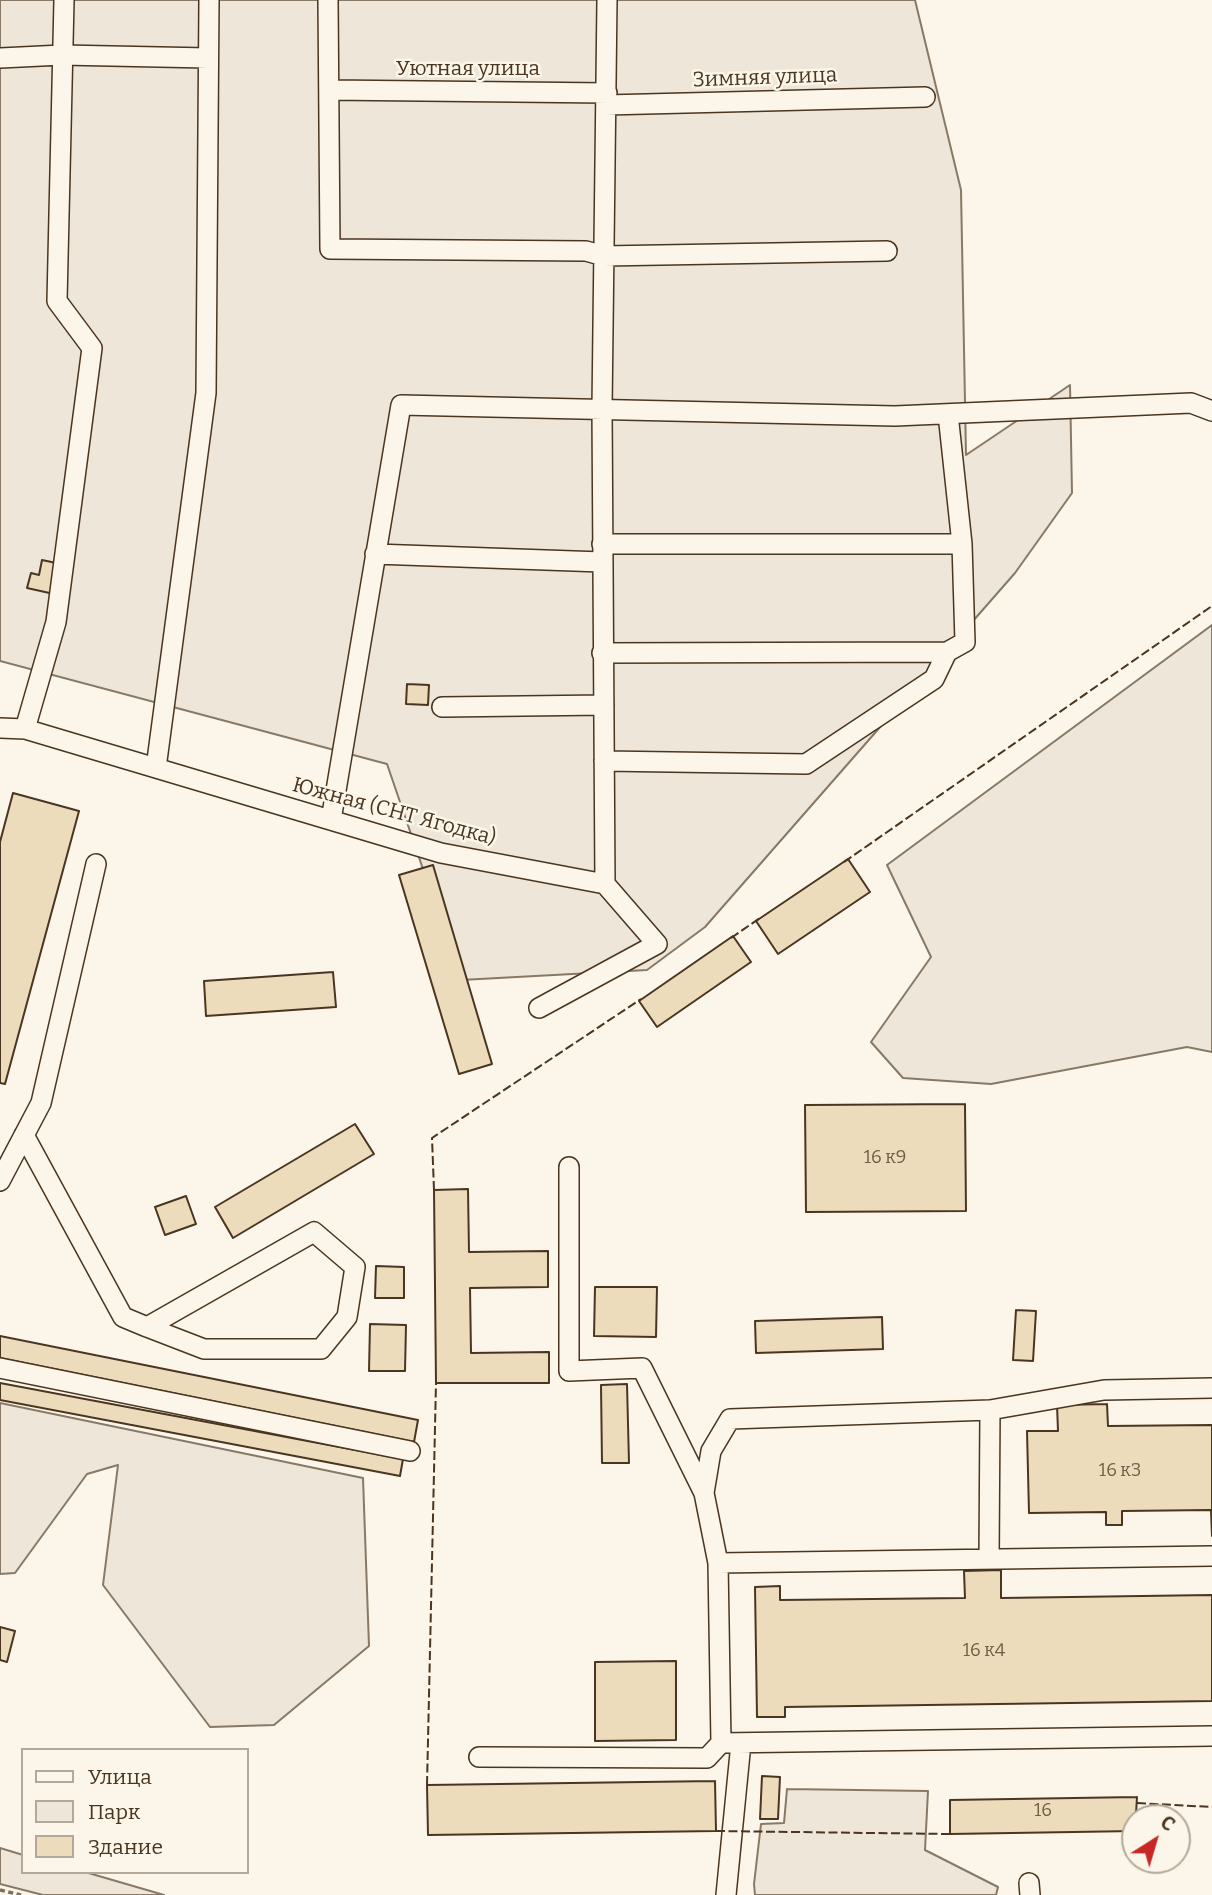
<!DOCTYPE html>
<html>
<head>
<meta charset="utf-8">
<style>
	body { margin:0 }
	#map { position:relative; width:1212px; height:1895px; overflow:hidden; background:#fbf6e9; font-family:Bitter,serif }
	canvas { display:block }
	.legend { position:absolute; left:21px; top:1748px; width:228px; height:126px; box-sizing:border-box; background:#fbf6e9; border:2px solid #b4a999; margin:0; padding:9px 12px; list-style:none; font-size:21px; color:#4a3520 }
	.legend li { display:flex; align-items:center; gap:14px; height:35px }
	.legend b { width:35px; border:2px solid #b4a999 }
	.north { position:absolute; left:1121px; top:1804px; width:70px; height:70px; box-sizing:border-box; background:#fbf6e9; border:2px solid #b4a999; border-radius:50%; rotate:37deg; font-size:19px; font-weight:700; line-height:28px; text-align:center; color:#4a3520 }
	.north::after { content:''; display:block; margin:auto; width:24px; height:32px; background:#c62828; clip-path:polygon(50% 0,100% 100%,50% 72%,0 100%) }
</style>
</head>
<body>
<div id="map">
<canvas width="1212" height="1895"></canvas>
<ul class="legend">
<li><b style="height:9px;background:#fbf6e9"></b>Улица</li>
<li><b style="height:19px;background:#ede6d9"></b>Парк</li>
<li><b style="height:19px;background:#ecdcbc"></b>Здание</li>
</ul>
<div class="north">С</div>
</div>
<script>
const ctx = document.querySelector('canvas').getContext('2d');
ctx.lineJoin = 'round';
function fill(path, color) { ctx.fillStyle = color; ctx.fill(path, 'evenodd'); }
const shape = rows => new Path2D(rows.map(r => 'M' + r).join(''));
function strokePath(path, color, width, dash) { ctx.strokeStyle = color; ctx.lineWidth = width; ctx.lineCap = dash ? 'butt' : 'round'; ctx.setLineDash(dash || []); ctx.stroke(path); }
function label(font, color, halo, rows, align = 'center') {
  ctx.font = font + ' Bitter,serif'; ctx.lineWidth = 5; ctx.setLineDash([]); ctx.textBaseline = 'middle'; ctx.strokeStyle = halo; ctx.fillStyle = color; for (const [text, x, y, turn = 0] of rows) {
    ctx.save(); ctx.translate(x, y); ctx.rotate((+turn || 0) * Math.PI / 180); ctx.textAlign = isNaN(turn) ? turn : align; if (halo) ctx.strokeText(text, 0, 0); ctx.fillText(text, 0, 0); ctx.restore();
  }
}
const green = shape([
	[0,0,915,0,961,190,966,455,1070,385,1072,493,1015,573,705,927,647,970,461,980,387,764,0,661,0,0],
	[1212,625,1212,1052,1187,1047,991,1084,903,1078,871,1042,931,957,887,865,1212,625],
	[0,1403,363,1478,369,1646,274,1725,210,1727,103,1585,118,1465,87,1474,15,1573,0,1574,0,1403],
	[787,1789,928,1791,925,1850,998,1887,996,1895,755,1895,754,1884,761,1824,784,1823,787,1789],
	[0,1848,23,1855,23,1872,85,1872,164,1895,43,1895,0,1884,0,1848]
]);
const building = shape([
	[42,560,61,564,54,594,27,588,31,573,39,575,42,560],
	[407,684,429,685,428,705,406,704,407,684],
	[13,793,79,811,5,1084,0,1083,0,842,13,793],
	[848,859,870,892,778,954,756,921,848,859],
	[433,865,492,1064,459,1074,399,875,433,865],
	[733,936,751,962,657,1027,639,1001,733,936],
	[333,972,336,1007,206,1016,204,981,333,972],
	[965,1104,966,1211,806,1212,805,1105,965,1104],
	[355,1124,374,1154,233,1238,215,1207,355,1124],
	[468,1189,469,1252,548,1251,548,1287,470,1288,471,1353,549,1352,549,1383,436,1383,434,1190,468,1189],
	[186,1196,196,1224,165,1235,155,1207,186,1196],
	[376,1266,404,1267,404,1298,375,1298,376,1266],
	[595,1287,657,1287,656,1337,594,1336,595,1287],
	[1016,1310,1036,1311,1033,1361,1013,1360,1016,1310],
	[882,1317,883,1349,756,1353,755,1321,882,1317],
	[370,1324,406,1325,405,1371,369,1371,370,1324],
	[0,1336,418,1420,414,1442,0,1358,0,1336],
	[0,1383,403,1459,400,1476,0,1400,0,1383],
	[627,1384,629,1463,602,1463,601,1385,627,1384],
	[1107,1404,1108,1426,1212,1425,1212,1536,1211,1510,1122,1511,1122,1525,1106,1525,1106,1512,1029,1513,1027,1431,1058,1431,1057,1405,1107,1404],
	[1001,1570,1001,1598,1212,1595,1212,1701,785,1707,785,1717,757,1717,755,1587,780,1586,780,1600,965,1598,964,1571,1001,1570],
	[0,1627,15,1631,7,1662,0,1660,0,1627],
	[676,1661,676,1740,595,1741,595,1662,676,1661],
	[762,1776,780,1777,778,1819,760,1819,762,1776],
	[715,1781,716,1831,428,1835,427,1785,715,1781],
	[1137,1797,1135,1831,950,1834,950,1800,1137,1797]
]);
const path = shape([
	[0,1890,21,1895]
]);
const minor = shape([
	[328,0,330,249,586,251,604,256,887,251],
	[0,58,62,55,208,58],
	[329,90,607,93],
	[606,105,925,97],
	[602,544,962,544],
	[375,554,602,562],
	[602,653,947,652,965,642,962,544,948,414],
	[442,707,604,705],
	[0,728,25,729,441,853,605,884,602,409,607,0],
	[25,729,56,622,92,348,57,301,64,0],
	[604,761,806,764,934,679,947,652],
	[156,768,206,393,209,0],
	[331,820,401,405,895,416,1191,403,1212,411],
	[539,1008,657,944,605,884],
	[24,1135,123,1317,147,1327,204,1349,321,1349,347,1317,355,1267,314,1232,147,1327],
	[569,1167,569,1371,642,1368,704,1493,718,1563],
	[0,1181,41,1103,96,864],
	[0,1368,410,1451],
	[990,1410,1104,1390,1212,1388],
	[704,1493,711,1451,730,1419,990,1410,989,1559],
	[1212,1556,718,1563,721,1743,1212,1736],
	[479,1757,707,1758,721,1743],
	[1029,1883,1030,1895],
	[726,1895,741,1743]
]);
const fence = shape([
	[844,862,1212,606],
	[731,938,760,918],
	[434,1190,432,1138,641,999],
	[427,1785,436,1383],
	[1137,1803,1212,1807],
	[716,1831,950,1834]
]);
const numberNames = [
	["16 к9",885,1158],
	["16 к3",1120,1471],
	["16 к4",984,1651],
	["16",1043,1811]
];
const streetNames = [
	["Уютная улица",468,69],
	["Зимняя улица",765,78,-2],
	["Южная (СНТ Ягодка)",394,812,15]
];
fill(green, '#ede6d9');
strokePath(green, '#887966', 2);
fill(building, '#ecdcbc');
strokePath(building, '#4a3520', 2);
strokePath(minor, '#4a3520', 22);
strokePath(path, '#7f6f5c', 3.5, [5, 3.5]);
strokePath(minor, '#fbf6e9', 19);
strokePath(fence, '#4a3520', 2, [9, 3.5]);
label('18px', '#725f47', null, numberNames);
label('21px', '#4a3520', '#fbf6e9', streetNames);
</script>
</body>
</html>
